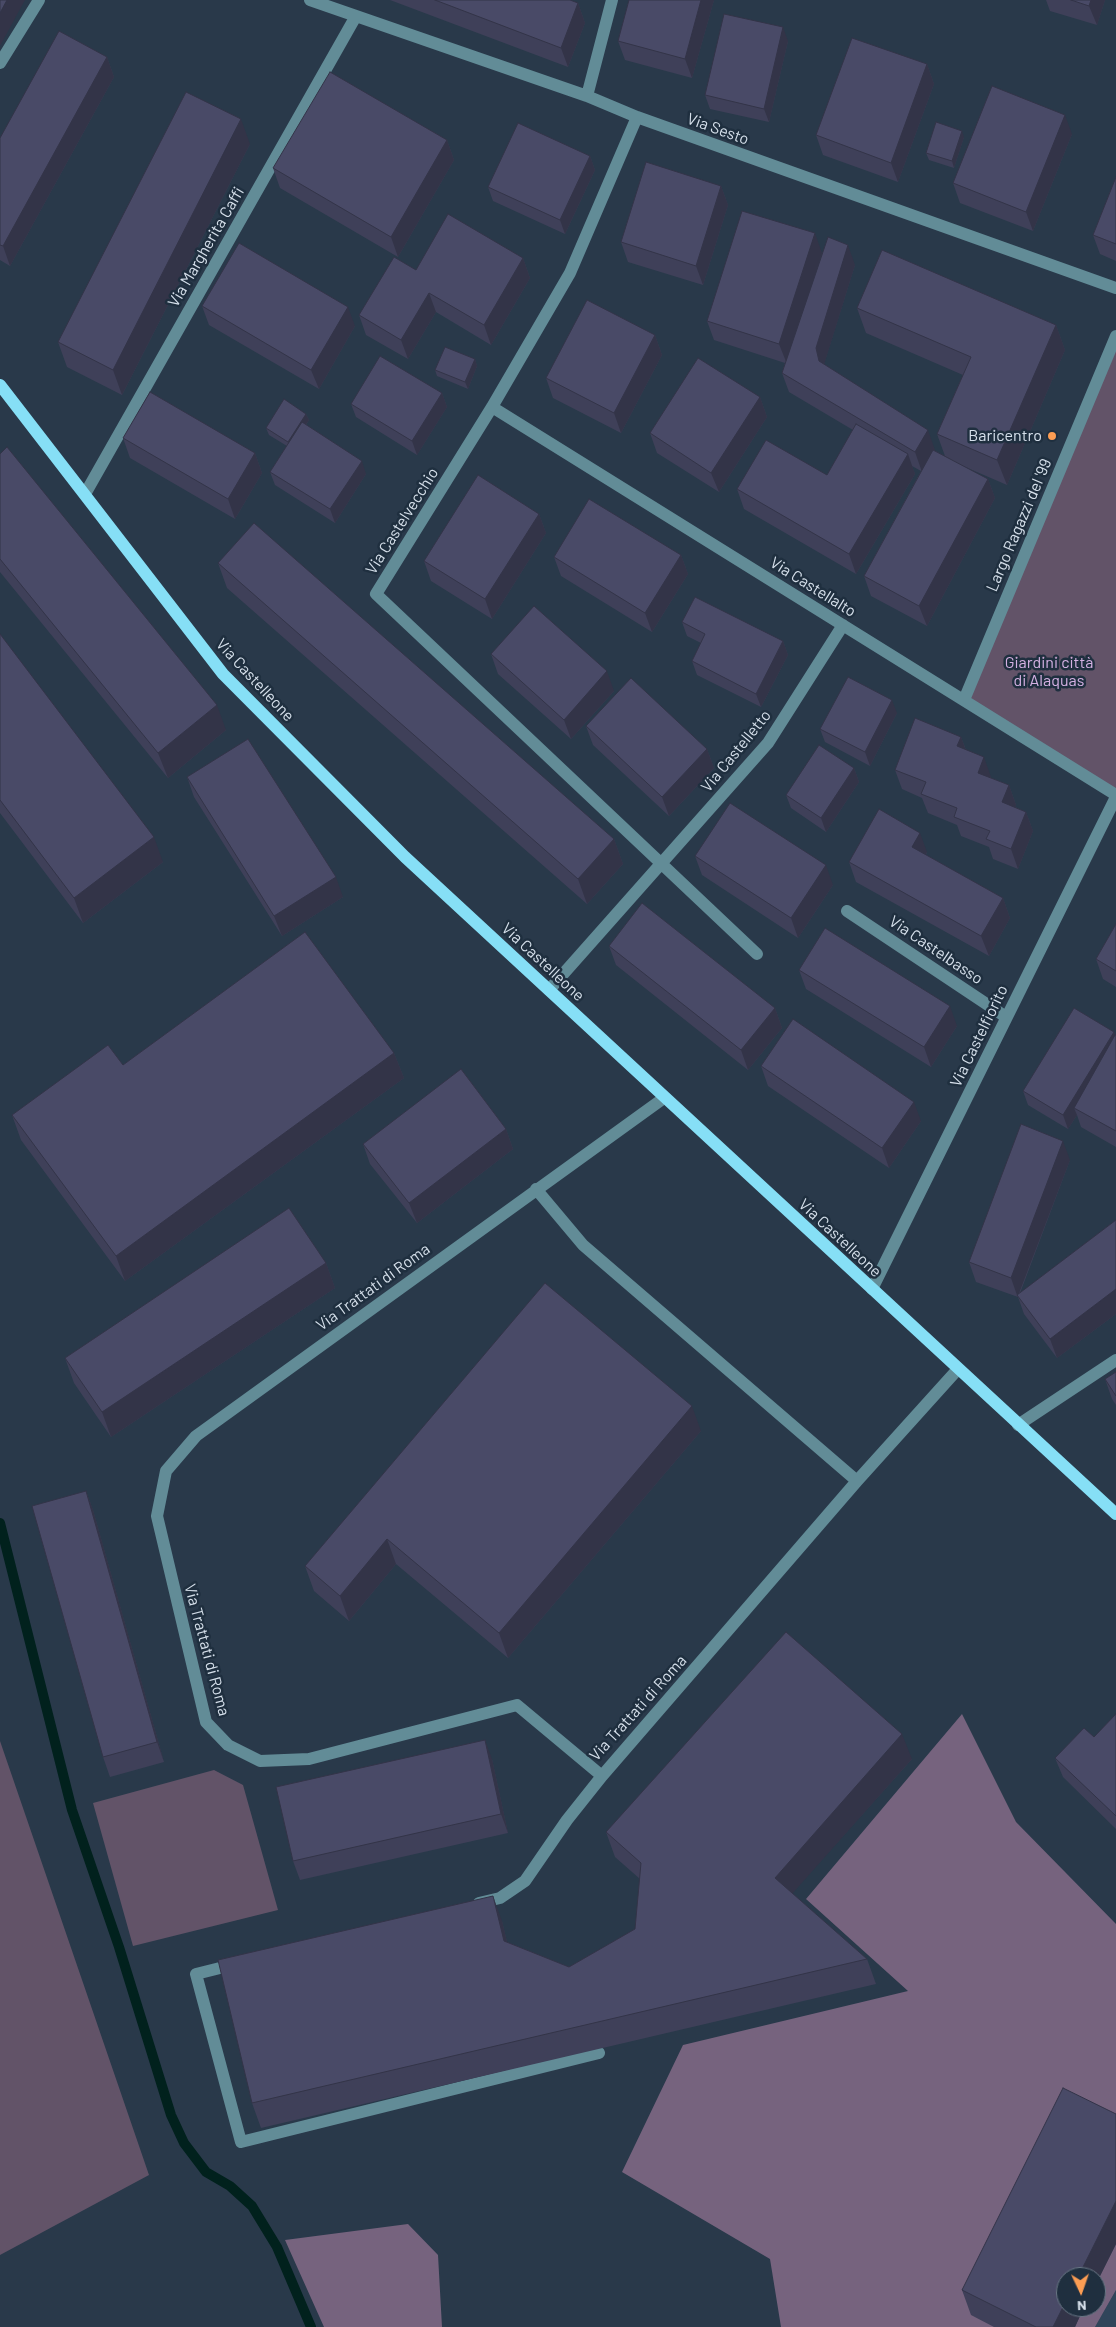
<!DOCTYPE html>
<html>
<head>
<meta charset="utf-8">
<style>
	body { margin:0 }
	#map { position:relative; width:1116px; height:2327px; overflow:hidden; background:#29394a; font-family:Barlow,sans-serif }
	canvas { display:block }
	.north { position:absolute; left:1056px; top:2267px; width:50px; height:50px; box-sizing:border-box; background:#1f2f3f; border:1px solid #687684; border-radius:50%; rotate:177deg; font-size:14px; font-weight:700; line-height:20px; text-align:center; color:#d6e0eb }
	.north::after { content:''; display:block; margin:auto; width:18px; height:22px; background:#fc9d53; clip-path:polygon(50% 0,100% 100%,50% 72%,0 100%) }
</style>
</head>
<body>
<div id="map">
<canvas width="1116" height="2327"></canvas>
<div class="north">N</div>
</div>
<script>
const ctx = document.querySelector('canvas').getContext('2d');
ctx.lineJoin = 'round';
function fill(path, color) { ctx.fillStyle = color; ctx.fill(path, 'evenodd'); }
const shape = rows => new Path2D(rows.map(r => 'M' + r).join(''));
function strokePath(path, color, width, dash) { ctx.strokeStyle = color; ctx.lineWidth = width; ctx.lineCap = dash ? 'butt' : 'round'; ctx.setLineDash(dash || []); ctx.stroke(path); }
function label(font, color, halo, rows, align = 'center') {
  ctx.font = font + ' Barlow,sans-serif'; ctx.lineWidth = 5; ctx.setLineDash([]); ctx.textBaseline = 'middle'; ctx.strokeStyle = halo; ctx.fillStyle = color; for (const [text, x, y, turn = 0] of rows) {
    ctx.save(); ctx.translate(x, y); ctx.rotate((+turn || 0) * Math.PI / 180); ctx.textAlign = isNaN(turn) ? turn : align; if (halo) ctx.strokeText(text, 0, 0); ctx.fillText(text, 0, 0); ctx.restore();
  }
}
const built = shape([
	[1116,2290,1116,2327,1095,2327]
]);
const green = shape([
	[1116,350,1116,793,967,698],
	[0,1741,149,2175,0,2255],
	[214,1770,243,1785,278,1910,133,1946,93,1803]
]);
const forest = shape([
	[962,1714,1016,1822,1116,1924,1116,2290,1095,2327,781,2327,770,2259,622,2172,683,2045,908,1991,806,1899],
	[1066,2277,1096,2277,1096,2307,1066,2307],
	[408,2224,438,2255,442,2327,324,2327,285,2240]
]);
const stream = shape([
	[0,1523,72,1810,119,1947,171,2115,184,2143,206,2172,230,2186,252,2206,277,2247,311,2327]
]);
const minor = shape([
	[310,0,587,96,637,117,1116,288],
	[0,63,39,0],
	[587,96,612,0],
	[637,117,570,273,492,407,376,594,757,954],
	[492,407,1116,795],
	[85,494,356,16],
	[964,700,1116,336],
	[847,911,1006,1017],
	[549,990,768,743,843,625],
	[664,1098,196,1436,166,1471,157,1516,206,1722,228,1745,260,1761,309,1759,517,1705,602,1776,857,1481,958,1369],
	[536,1189,583,1245,857,1481],
	[872,1289,1116,797],
	[1018,1425,1116,1360],
	[479,1903,500,1898,525,1881,567,1820,602,1776],
	[236,1964,196,1974,241,2142,599,2053]
]);
const major = shape([
	[0,385,223,674,405,857,1116,1514]
]);
const wall = shape([
	[390,0,570,0,578,3,585,23,568,67],
	[629,0,714,0,692,78,625,60,618,41],
	[1046,0,1105,0,1097,25,1050,11],
	[788,41,769,122,710,109,705,95],
	[107,57,114,77,10,266,0,260,0,138],
	[927,64,934,84,898,182,823,155,816,135],
	[1072,134,1033,231,960,203,953,183],
	[964,137,954,168,929,160,926,153],
	[447,140,454,160,398,257,280,188,273,168],
	[250,144,122,395,67,367,58,342],
	[590,156,595,170,565,234,493,201,488,187],
	[1116,177,1116,261,1100,254,1093,235],
	[721,186,728,205,703,285,628,262,621,242],
	[822,253,811,287,855,265,824,364,935,450,935,451,945,456,937,434,963,375,866,333,857,308,1056,325,1065,350,1007,485,963,466,988,479,995,498,927,626,871,596,864,576,921,471,912,466,915,474,856,574,744,509,737,489,827,475,853,430,789,392,782,373,785,363,714,340,707,321],
	[523,258,530,278,491,345,436,312,408,359,366,335,359,315,416,270],
	[202,306,355,326,319,389,209,325],
	[655,335,662,355,621,433,553,398,546,378],
	[475,359,477,366,468,389,437,376,435,370],
	[442,393,447,407,417,455,356,417,351,404],
	[760,397,767,417,719,492,657,453,650,433],
	[306,414,309,420,306,425,366,474,335,523,275,485,270,472,287,446,269,435,266,428],
	[123,438,255,453,262,473,235,519,130,458],
	[0,454,226,730,168,778,0,572],
	[539,514,546,533,492,619,431,581,424,561],
	[681,555,688,574,652,632,561,576,554,557],
	[218,563,614,839,623,864,587,904,227,588],
	[682,622,783,641,788,655,761,707,697,675,692,661,701,643,687,636],
	[0,634,163,862,83,923,0,813],
	[491,654,614,691,571,739,498,674],
	[897,713,870,766,825,742,820,729],
	[586,726,707,749,714,768,669,816,593,745],
	[961,737,966,750,991,777,991,778,1009,785,1016,805,1015,807,1026,812,1033,831,1018,869,993,859,989,847,961,836,957,825,928,813,922,798,902,789,895,770],
	[854,768,859,782,826,832,791,808,786,795],
	[187,777,343,897,282,936,194,797],
	[927,852,926,855,1003,898,1010,918,989,956,856,882,849,862],
	[695,856,833,885,798,938,702,875],
	[1116,924,1116,987,1103,979,1096,959],
	[609,946,775,1008,782,1028,748,1070,616,965],
	[799,970,957,1026,931,1067,806,989],
	[1114,1032,1115,1036,1116,1035,1116,1147,1081,1127,1077,1115,1068,1129,1028,1105,1023,1091],
	[394,1053,404,1078,125,1281,21,1140,12,1115,123,1065],
	[761,1066,921,1121,889,1168,768,1086],
	[506,1129,513,1149,417,1223,370,1164,363,1144],
	[1070,1160,1020,1293,1116,1220,1116,1314,1057,1358,1024,1314,1018,1297,976,1282,969,1262],
	[326,1263,335,1288,111,1437,74,1383,65,1358],
	[1116,1372,1116,1405,1112,1399,1105,1379],
	[701,1431,508,1658,396,1564,349,1621,314,1591,305,1566],
	[86,1491,93,1510,164,1762,110,1777,103,1757],
	[1116,1714,1116,1829,1063,1777,1055,1758,1094,1737],
	[492,1759,508,1833,300,1880,293,1861],
	[912,1759,792,1893,867,1959,876,1984,261,2128,252,2103,502,1921,507,1942,569,1967,635,1929,640,1879,615,1857,606,1832],
	[1116,2114,1116,2244,1096,2284,1096,2277,1084,2307,1075,2327,994,2327,971,2315,962,2290]
]);
const shadedWall = shape([
	[7,0,25,0,0,46,0,13],
	[701,0,714,0,692,78,685,59],
	[1091,0,1105,0,1097,25,1089,6],
	[578,3,585,23,568,67,561,48],
	[783,27,788,41,769,122,764,109],
	[107,57,114,77,10,266,3,246],
	[927,64,934,84,898,182,891,163],
	[1065,115,1072,134,1033,231,1026,212],
	[241,119,250,144,122,395,113,370],
	[962,131,964,137,954,168,952,161],
	[447,140,454,160,398,257,391,237],
	[590,156,595,170,565,234,560,220],
	[721,186,728,205,703,285,696,266],
	[815,233,822,253,787,364,779,344],
	[848,245,855,265,823,368,819,361,816,348],
	[523,258,530,278,491,345,484,325],
	[429,293,436,312,408,359,401,340],
	[348,307,355,326,319,389,311,370],
	[1056,325,1065,350,1007,485,997,460],
	[655,335,662,355,621,433,614,413],
	[475,359,477,366,468,389,465,382],
	[442,393,447,407,417,455,412,441],
	[760,397,767,417,719,492,711,473],
	[306,414,309,420,290,449,288,442],
	[928,430,935,450,922,472,915,452],
	[255,453,262,473,235,519,228,499],
	[908,454,915,474,856,574,849,554],
	[362,461,366,474,335,523,330,509],
	[988,479,995,498,927,626,919,606],
	[539,514,546,533,492,619,485,599],
	[681,555,688,574,652,632,645,613],
	[783,641,788,655,761,707,756,694],
	[607,671,614,691,571,739,564,720],
	[892,700,897,713,870,766,865,752],
	[217,705,226,730,168,778,158,753],
	[961,737,968,756,957,746],
	[707,749,714,768,669,816,662,797],
	[984,757,991,777,985,793,978,773],
	[854,768,859,782,826,832,821,818],
	[1009,785,1016,805,1010,821,1002,802],
	[1026,812,1033,831,1018,869,1011,849],
	[920,833,927,852,919,867,912,847],
	[154,837,163,862,83,923,74,898],
	[614,839,623,864,587,904,578,879],
	[826,865,833,885,798,938,791,918],
	[336,877,343,897,282,936,274,916],
	[1003,898,1010,918,989,956,981,936],
	[950,1006,957,1026,931,1067,924,1047],
	[775,1008,782,1028,748,1070,741,1050],
	[1114,1032,1116,1039,1074,1108,1077,1115,1068,1129,1063,1115],
	[394,1053,404,1078,125,1281,116,1256],
	[914,1102,921,1121,889,1168,882,1148],
	[506,1129,513,1149,417,1223,409,1203],
	[1063,1141,1070,1160,1018,1296,1017,1295,1018,1298,1011,1278],
	[326,1263,335,1288,111,1437,102,1412],
	[1116,1289,1116,1314,1057,1358,1050,1339],
	[692,1406,701,1431,508,1658,499,1633],
	[86,1491,93,1510,164,1762,157,1742],
	[387,1539,396,1564,349,1621,340,1596],
	[902,1734,912,1759,784,1903,775,1878],
	[485,1740,492,1759,508,1833,501,1814],
	[493,1896,502,1921,513,1966,504,1941],
	[1116,2201,1116,2244,1096,2284,1096,2277,1078,2277],
	[1066,2301,1066,2307,1084,2307,1075,2327,1053,2327]
]);
const building = shape([
	[0,0,7,0,0,13,0,0],
	[435,0,570,0,578,3,561,48,435,0],
	[629,0,701,0,685,59,618,41,629,0],
	[1071,0,1091,0,1089,6,1071,0],
	[724,14,783,27,764,109,705,95,724,14],
	[59,31,107,57,3,246,0,245,0,138,59,31],
	[852,38,927,64,891,163,816,135,852,38],
	[330,72,447,140,391,237,273,168,330,72],
	[992,86,1065,115,1026,212,953,183,992,86],
	[186,92,241,119,113,370,58,342,186,92],
	[936,122,962,131,952,161,926,153,936,122],
	[518,123,590,156,560,220,488,187,518,123],
	[646,162,721,186,696,266,621,242,646,162],
	[1116,177,1116,244,1093,235,1116,177],
	[742,211,815,233,779,344,707,321,742,211],
	[448,214,523,258,484,325,429,293,401,340,359,315,394,257,416,270,448,214],
	[828,237,848,245,816,348,819,361,928,430,915,452,782,373,828,237],
	[239,243,348,307,311,370,202,306,239,243],
	[882,250,1056,325,997,460,937,434,971,357,857,308,882,250],
	[587,300,655,335,614,413,546,378,587,300],
	[445,347,475,359,465,382,435,370,445,347],
	[380,356,442,393,412,441,351,404,380,356],
	[698,358,760,397,711,473,650,433,698,358],
	[150,392,255,453,228,499,123,438,150,392],
	[284,399,306,414,288,442,266,428,284,399],
	[302,422,362,461,330,509,270,472,302,422],
	[856,424,908,454,849,554,737,489,766,440,827,475,856,424],
	[7,447,217,705,158,753,0,559,0,454,7,447],
	[933,450,988,479,919,606,864,576,933,450],
	[478,475,539,514,485,599,424,561,478,475],
	[589,499,681,555,645,613,554,557,589,499],
	[254,523,614,839,578,879,218,563,254,523],
	[695,597,783,641,756,694,692,661,705,634,682,622,695,597],
	[534,606,607,671,564,720,491,654,534,606],
	[0,634,154,837,74,898,0,800,0,634],
	[848,677,892,700,865,752,820,729,848,677],
	[631,678,707,749,662,797,586,726,631,678],
	[915,718,961,737,957,746,984,757,978,773,1009,785,1002,802,1026,812,1011,849,986,839,990,831,954,817,957,808,921,794,926,782,895,770,915,718],
	[248,739,336,877,274,916,187,777,248,739],
	[819,745,854,768,821,818,786,795,819,745],
	[730,803,826,865,791,918,695,856,730,803],
	[879,809,920,833,912,847,1003,898,981,936,849,862,879,809],
	[642,903,775,1008,741,1050,609,946,642,903],
	[1116,924,1116,971,1096,959,1116,924],
	[825,928,950,1006,924,1047,799,970,825,928],
	[305,932,394,1053,116,1256,12,1115,108,1045,123,1065,305,932],
	[1074,1008,1114,1032,1063,1115,1023,1091,1074,1008],
	[793,1019,914,1102,882,1148,761,1066,793,1019],
	[1115,1035,1116,1035,1116,1131,1074,1108,1115,1035],
	[461,1069,506,1129,409,1203,363,1144,461,1069],
	[1021,1124,1063,1141,1011,1278,969,1262,1021,1124],
	[289,1208,326,1263,102,1412,65,1358,289,1208],
	[1116,1220,1116,1289,1050,1339,1017,1295,1116,1220],
	[545,1283,692,1406,499,1633,387,1539,340,1596,305,1566,545,1283],
	[1116,1372,1116,1396,1105,1379,1116,1372],
	[86,1491,157,1742,103,1757,32,1506,86,1491],
	[786,1632,902,1734,775,1878,867,1959,252,2103,218,1960,493,1896,504,1941,569,1967,635,1929,641,1863,606,1832,786,1632],
	[1116,1714,1116,1816,1055,1758,1084,1728,1094,1737,1116,1714],
	[485,1740,501,1814,293,1861,276,1787,485,1740],
	[1063,2088,1116,2114,1116,2201,1078,2277,1066,2277,1066,2301,1053,2327,1036,2327,962,2290,1063,2088]
]);
const markers = [
	[1052,436,5,"#fc9d53"]
];
const streetNames = [
	["Via Sesto",718,129,20],
	["Via Margherita Caffi",206,247,-60],
	["Via Castelvecchio",402,521,-58],
	["Largo Ragazzi del '99",1019,525,-67],
	["Via Castellalto",813,587,32],
	["Via Castelleone",255,680,47],
	["Via Castelletto",736,751,-51],
	["Via Castelbasso",936,950,34],
	["Via Castelleone",543,962,43],
	["Via Castelfiorito",979,1036,-64],
	["Via Castelleone",840,1238,43],
	["Via Trattati di Roma",373,1287,-36],
	["Via Trattati di Roma",207,1650,75],
	["Via Trattati di Roma",638,1708,-48]
];
const poiNames = [
	["Baricentro",1042,436]
];
const parkNames = [
	["Giardini città",1049,663],
	["di Alaquas",1049,681]
];
fill(built, '#30455a');
fill(green, '#625368');
fill(forest, '#76637e');
strokePath(stream, '#01211d', 10);
strokePath(minor, '#628c97', 12);
strokePath(major, '#86dff6', 12);
fill(wall, '#3f4059');
fill(shadedWall, '#333448');
fill(building, '#494a67');
strokePath(building, '#333448', 1);
for (const [x, y, r, color] of markers) { const dot = new Path2D(); dot.arc(x, y, r, 0, 2 * Math.PI); ctx.fillStyle = color; ctx.fill(dot); strokePath(dot, '#1f2f3f', 2); }
label('16px', '#d6e0eb', '#1f2f3f', streetNames);
label('16px', '#d6e0eb', '#1f2f3f', poiNames, 'right');
label('16px', '#d5b1e3', '#1f2f3f', parkNames);
</script>
</body>
</html>
